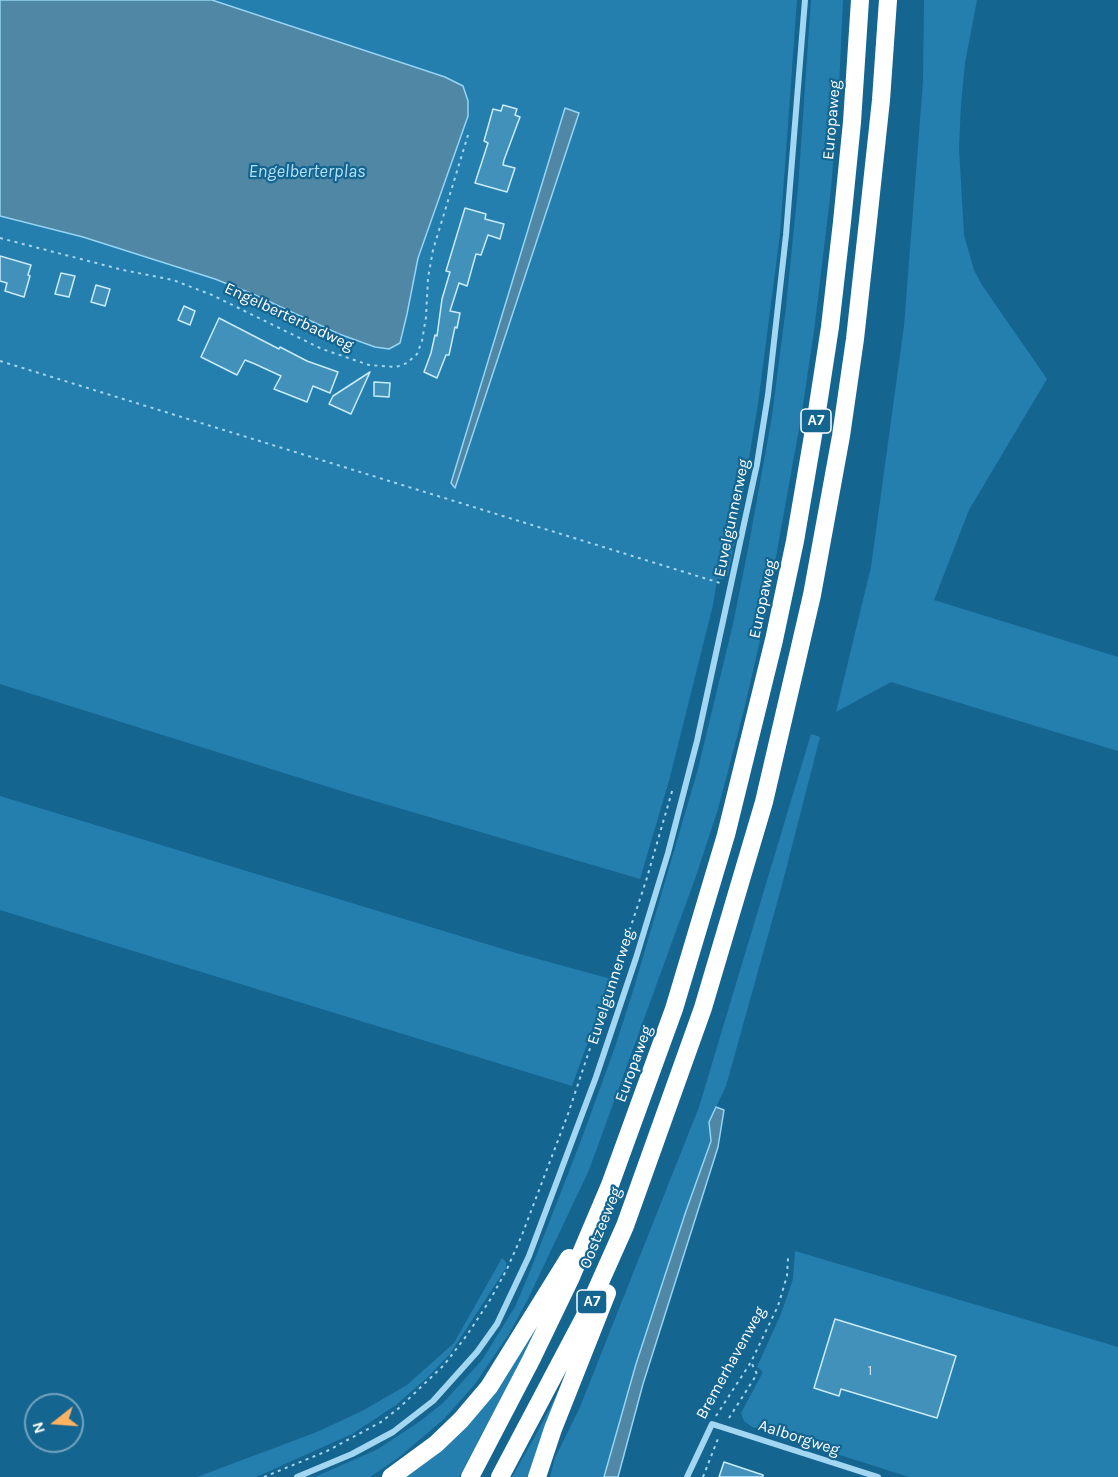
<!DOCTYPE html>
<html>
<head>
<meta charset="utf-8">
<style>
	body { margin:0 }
	#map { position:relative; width:1118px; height:1477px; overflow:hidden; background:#156591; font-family:Karla,sans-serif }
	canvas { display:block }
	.north { position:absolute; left:24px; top:1393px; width:60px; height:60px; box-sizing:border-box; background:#156591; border:2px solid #73a3bd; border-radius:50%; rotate:253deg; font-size:16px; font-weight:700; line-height:24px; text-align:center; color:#fff }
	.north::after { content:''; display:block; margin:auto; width:21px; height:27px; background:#ffb262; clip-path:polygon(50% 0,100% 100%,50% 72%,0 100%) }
</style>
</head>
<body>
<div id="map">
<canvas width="1118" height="1477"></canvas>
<div class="north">N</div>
</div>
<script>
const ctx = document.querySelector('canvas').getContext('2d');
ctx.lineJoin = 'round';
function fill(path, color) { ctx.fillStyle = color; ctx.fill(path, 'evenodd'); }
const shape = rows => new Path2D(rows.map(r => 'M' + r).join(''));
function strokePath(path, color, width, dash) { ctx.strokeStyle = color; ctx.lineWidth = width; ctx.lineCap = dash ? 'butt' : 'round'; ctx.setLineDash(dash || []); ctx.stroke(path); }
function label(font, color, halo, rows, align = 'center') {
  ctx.font = font + ' Karla,sans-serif'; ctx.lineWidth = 4.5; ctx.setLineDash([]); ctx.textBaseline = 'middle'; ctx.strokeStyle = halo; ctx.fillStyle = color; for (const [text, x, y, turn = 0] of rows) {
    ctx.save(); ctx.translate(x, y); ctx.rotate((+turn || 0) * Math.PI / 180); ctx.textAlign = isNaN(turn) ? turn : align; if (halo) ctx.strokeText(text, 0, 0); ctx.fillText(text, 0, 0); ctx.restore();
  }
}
const green = shape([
	[212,0,797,0,780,234,758,404,739,518,728,575,722,579,717,579,713,605,670,777,640,879,351,794,0,684,0,216,83,237,215,279,253,294,339,334,375,347,389,349,400,343,407,314,418,258,468,116,463,86,445,77],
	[811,0,843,0,838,110,830,198,814,331,801,418,764,623,744,710,718,809,696,876,589,1170,528,1299,509,1334,475,1384,444,1419,398,1458,370,1477,315,1477,378,1449,419,1422,443,1403,482,1360,515,1307,531,1269,582,1138,615,1047,633,991,698,769,733,624,748,549,772,416,786,307,798,188],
	[924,0,977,0,965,63,961,104,959,148,964,235,974,270,982,285,1047,379,969,510,934,600,1118,657,1118,751,891,682,836,712,871,567,904,326,923,82],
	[811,734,820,737,782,885,726,1086,709,1122,711,1141,686,1211,636,1364,604,1477,550,1477,555,1458,580,1407,699,1107],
	[0,796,516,953,611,979,572,1086,0,910],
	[795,1251,1118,1347,1118,1477,909,1477,752,1427,744,1421,741,1413,763,1372,757,1367,781,1314,793,1279],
	[502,1258,506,1262,506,1268,450,1354,428,1377,396,1405,352,1434,256,1477,197,1477,317,1432,364,1410,407,1385,454,1343],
	[531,1331,535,1334,459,1477,401,1477],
	[560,1388,530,1477,512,1477,538,1431]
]);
const water = shape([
	[0,0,212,0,445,77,463,86,468,101,468,116,418,258,407,314,400,343,389,349,375,347,339,334,253,294,215,279,83,237,0,216,0,0],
	[565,108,579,113,455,488,451,483,565,108],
	[716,1107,724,1110,718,1147,643,1384,618,1477,604,1477,636,1364,686,1211,711,1141,709,1122,716,1107]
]);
const building = shape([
	[503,105,517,109,515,115,520,117,504,160,503,165,515,168,507,192,475,183,488,143,484,141,493,109,501,111,503,105],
	[465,208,486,214,485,219,504,224,500,239,488,235,481,255,476,254,467,286,459,283,450,311,460,313,457,328,455,327,449,355,446,355,437,378,424,372,431,353,435,335,437,336,442,299,450,272,446,271,465,208],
	[0,256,31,265,28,275,30,276,24,297,5,291,7,283,0,281,0,256],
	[61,273,75,276,69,297,55,294,61,273],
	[96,285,110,289,105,306,91,302,96,285],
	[184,306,195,311,190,325,178,320,184,306],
	[219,318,279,349,280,347,307,361,338,372,330,393,313,386,307,402,274,389,281,376,255,364,245,360,237,375,201,357,219,318],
	[370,372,351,414,329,404,333,396,370,372],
	[374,382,390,383,389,397,374,396,374,382],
	[835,1319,956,1356,937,1418,841,1389,839,1396,814,1388,835,1319],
	[724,1462,763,1475,763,1477,719,1477,724,1462]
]);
const path = shape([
	[0,238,123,270,173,280,212,295,322,349,369,365,396,367,407,363,417,354,422,341,426,317,428,278,433,250,468,135],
	[0,361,720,583],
	[716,1416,751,1362,778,1306,787,1276,788,1258],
	[729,1418,757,1374,751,1362],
	[264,1477,327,1451,381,1422,399,1408,444,1365,467,1335,490,1300,507,1269,522,1235,568,1114,646,881,673,788],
	[703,1477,719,1436]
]);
const street = shape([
	[297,1477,352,1454,393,1432,433,1401,477,1352,497,1324,529,1256,596,1077,636,958,668,853,697,741,757,464,768,395,786,235,805,0],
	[687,1477,712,1424,878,1477]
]);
const highway = shape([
	[391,1477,436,1444,461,1420,489,1387,569,1258],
	[470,1477,531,1360,571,1277,610,1185,674,1009,726,835,774,640,795,541,816,418,830,327,842,222,852,122,860,0],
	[500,1477,584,1318,625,1226,703,1008,764,802,812,595,841,436,855,339,868,221,881,100,888,0],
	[537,1477,553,1429,607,1293]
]);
const numberNames = [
	["1",870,1371]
];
const shields = [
	[816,421,30],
	[592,1302,30]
];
const shieldNames = [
	["A7",816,421],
	["A7",592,1302]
];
const streetNames = [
	["Europaweg",832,120,-85],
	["Engelberterbadweg",289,317,25],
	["Euvelgunnerweg",732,518,-78],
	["Europaweg",763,599,-78],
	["Euvelgunnerweg",611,987,-72],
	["Europaweg",634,1064,-70],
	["Oostzeeweg",601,1228,-68],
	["Bremerhavenweg",731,1363,-61],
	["Aalborgweg",799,1438,18]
];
const waterNames = [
	["Engelberterplas",307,172]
];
fill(green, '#247fae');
fill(water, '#4f87a5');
strokePath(water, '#95d4f4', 1.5);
fill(building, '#4291bb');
strokePath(building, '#c9ebfc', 1.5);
strokePath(path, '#a3d6f1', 2, [3, 4.5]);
strokePath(street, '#a3d6f1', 6);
strokePath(highway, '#fff', 18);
label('14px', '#d0e4ee', null, numberNames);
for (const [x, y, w] of shields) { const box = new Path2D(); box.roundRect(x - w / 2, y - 12, w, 24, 4.5); ctx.fillStyle = '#156591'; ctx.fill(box); strokePath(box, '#fff', 1.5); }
label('bold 15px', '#fff', null, shieldNames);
label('16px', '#fff', '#156591', streetNames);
label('italic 18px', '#b3e1f8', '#156591', waterNames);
</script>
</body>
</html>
